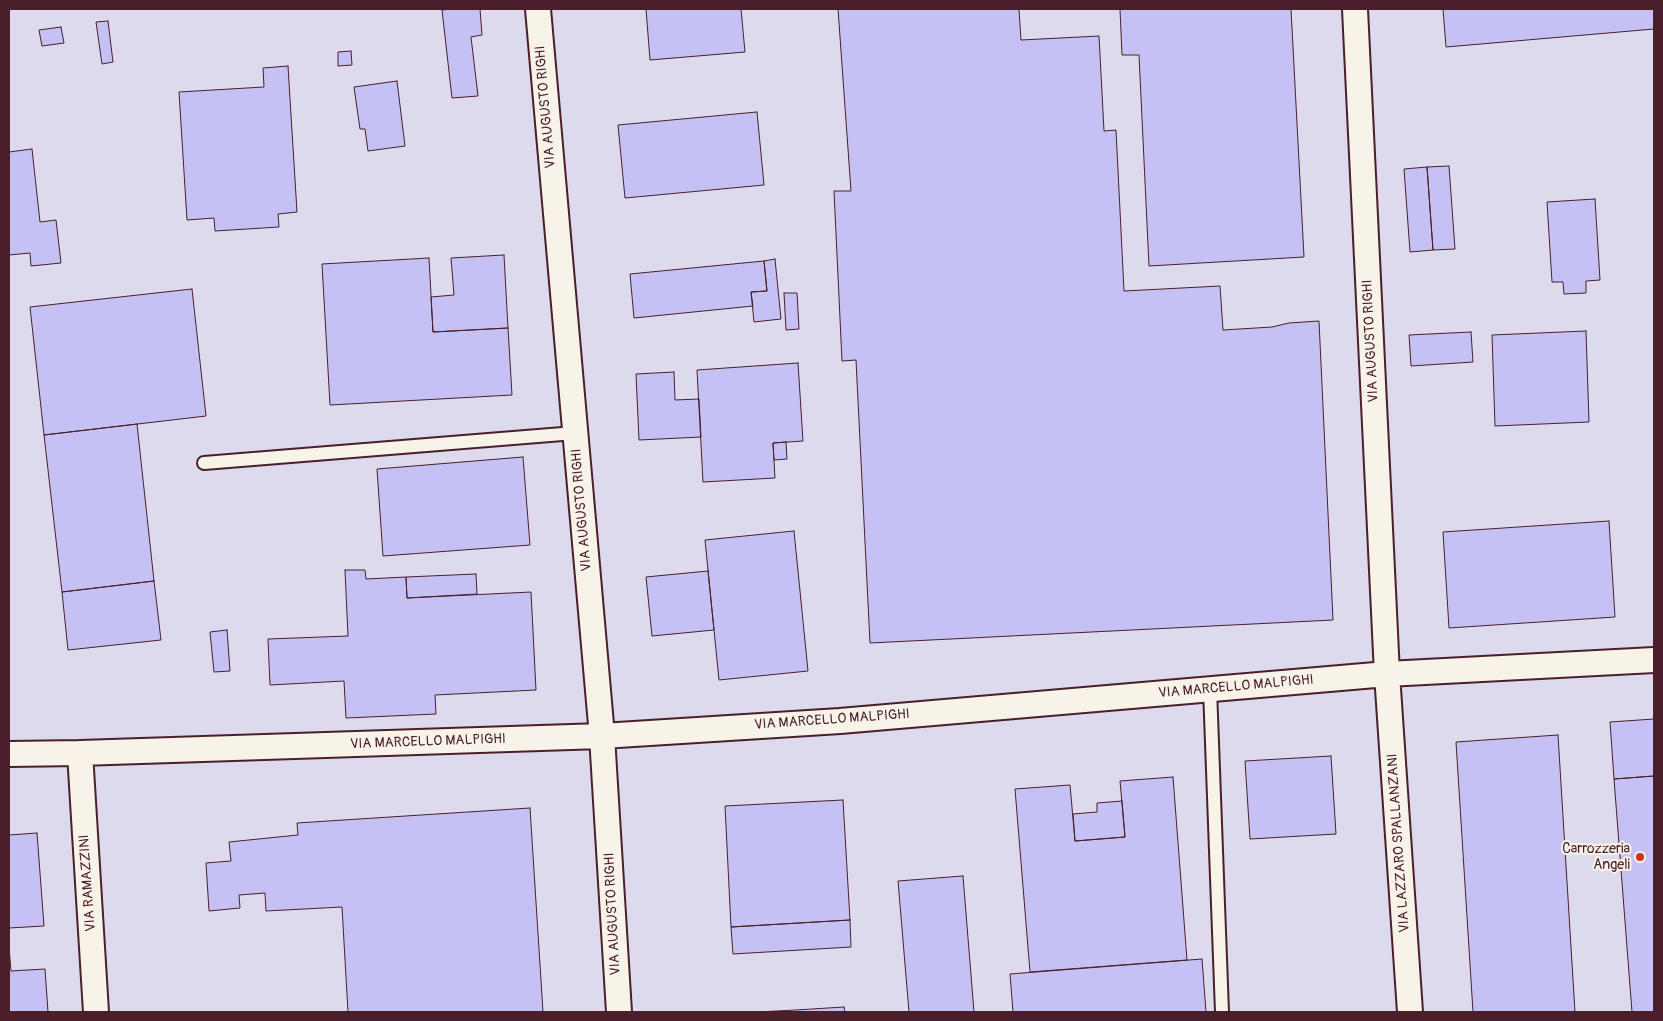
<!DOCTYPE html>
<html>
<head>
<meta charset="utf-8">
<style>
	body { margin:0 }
	#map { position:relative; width:1663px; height:1021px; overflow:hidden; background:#e8e4ec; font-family:Pangolin,sans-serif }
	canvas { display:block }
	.frame { position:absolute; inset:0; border:10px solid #4a1f2b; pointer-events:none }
</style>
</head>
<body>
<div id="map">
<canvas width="1663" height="1021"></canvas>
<div class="frame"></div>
</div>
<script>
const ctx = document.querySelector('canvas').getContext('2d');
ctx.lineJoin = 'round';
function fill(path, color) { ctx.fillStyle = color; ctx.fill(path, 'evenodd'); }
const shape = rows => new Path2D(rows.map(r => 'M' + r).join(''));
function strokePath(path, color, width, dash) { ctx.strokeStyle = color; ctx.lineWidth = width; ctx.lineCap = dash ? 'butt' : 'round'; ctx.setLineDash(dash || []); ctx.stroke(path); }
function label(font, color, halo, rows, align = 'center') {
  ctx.font = font + ' Pangolin,sans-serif'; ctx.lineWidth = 4; ctx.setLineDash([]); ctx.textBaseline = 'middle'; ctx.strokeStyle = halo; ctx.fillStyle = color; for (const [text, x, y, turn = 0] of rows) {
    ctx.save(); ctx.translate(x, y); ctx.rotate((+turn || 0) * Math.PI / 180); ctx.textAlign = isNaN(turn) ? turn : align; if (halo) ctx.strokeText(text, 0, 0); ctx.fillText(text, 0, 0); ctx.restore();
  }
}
const built = shape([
	[9,9,1654,9,1654,1012,9,1012]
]);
const building = shape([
	[451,9,480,9,482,35,471,37,478,96,452,98,442,10,451,9],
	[646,9,741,9,745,52,650,60,646,9],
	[838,9,1019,9,1021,40,1099,36,1104,131,1116,130,1124,291,1220,286,1223,330,1272,327,1289,323,1319,321,1333,620,870,643,856,360,842,361,834,191,851,191,838,9],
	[1120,9,1291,9,1304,257,1149,266,1139,55,1122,55,1120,9],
	[1443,9,1654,9,1654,29,1446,47,1443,9],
	[108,21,113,62,102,64,96,22,108,21],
	[61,27,64,43,42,46,39,30,61,27],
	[351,51,352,65,338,66,338,52,351,51],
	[288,66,297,212,278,214,279,227,215,231,214,218,187,220,179,92,264,87,263,68,288,66],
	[397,81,405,146,368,151,365,129,360,129,354,87,397,81],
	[757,112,764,185,625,198,618,125,757,112],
	[32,149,40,222,56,220,61,263,31,266,30,253,9,255,9,152,32,149],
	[1449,166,1455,249,1433,250,1427,167,1449,166],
	[1427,167,1433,250,1410,252,1404,169,1427,167],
	[1595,199,1600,280,1586,281,1586,293,1564,294,1563,282,1552,282,1547,202,1595,199],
	[504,255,508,328,433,332,431,297,454,295,451,258,504,255],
	[429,258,433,332,508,328,512,395,330,405,322,264,429,258],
	[775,259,781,319,754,322,751,292,767,291,764,261,775,259],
	[764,261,767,291,751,292,753,306,634,318,630,274,764,261],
	[192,289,206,416,44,435,30,307,192,289],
	[784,293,797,293,799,329,786,330,784,293],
	[1586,331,1589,422,1495,426,1492,335,1586,331],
	[1471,332,1473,362,1411,366,1409,335,1471,332],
	[798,363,803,441,773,443,775,478,703,482,697,370,798,363],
	[674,372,675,400,699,399,701,437,639,440,636,374,674,372],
	[137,424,154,581,62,592,44,435,137,424],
	[786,442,787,459,774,460,773,443,786,442],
	[523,457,530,545,383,556,377,469,523,457],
	[1609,521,1615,617,1449,628,1443,532,1609,521],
	[794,531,808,671,719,680,705,540,794,531],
	[345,570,365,570,366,579,406,577,407,598,531,592,536,690,435,695,436,714,346,718,344,681,270,685,268,639,348,636,345,570],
	[708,571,714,630,652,636,646,577,708,571],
	[476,574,477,594,407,598,406,577,476,574],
	[154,581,161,640,68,650,62,592,154,581],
	[227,630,230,671,214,672,210,632,227,630],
	[1654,719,1654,776,1614,779,1610,722,1654,719],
	[1558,735,1575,1012,1473,1012,1456,742,1558,735],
	[1331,756,1336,834,1250,839,1245,761,1331,756],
	[1654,776,1654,1012,1632,1012,1614,779,1654,776],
	[1173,777,1187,960,1030,972,1015,789,1070,785,1075,841,1125,837,1120,781,1173,777],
	[843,800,850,920,731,927,725,806,843,800],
	[1122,801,1125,837,1075,841,1073,814,1097,812,1097,803,1122,801],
	[530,808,543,1012,348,1012,342,907,266,911,265,893,239,895,240,908,209,911,206,863,231,861,229,842,298,835,297,823,530,808],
	[37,833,44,926,9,928,9,835,37,833],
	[963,876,974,1012,909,1012,898,881,963,876],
	[850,920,851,947,733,954,731,927,850,920],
	[9,947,11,971,45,969,48,1012,9,1012,9,947],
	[1202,959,1206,1012,1013,1012,1010,974,1202,959],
	[844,1007,845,1012,757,1012,796,1010,844,1007]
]);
const lane = shape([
	[204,463,575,433],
	[1210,689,1222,1012]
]);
const street = shape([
	[538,9,602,736,619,1012],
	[1355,9,1387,674,1410,1012],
	[80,753,96,1012],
	[9,754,80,753,602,736,840,721,1387,674,1654,660]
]);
const markers = [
	[1640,857,5,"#c8321e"]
];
const streetNames = [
	["VIA AUGUSTO RIGHI",546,107,-95],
	["VIA AUGUSTO RIGHI",1371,341,-93],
	["VIA AUGUSTO RIGHI",582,510,-95],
	["VIA MARCELLO MALPIGHI",1236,687,-5],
	["VIA MARCELLO MALPIGHI",832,720,-4],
	["VIA MARCELLO MALPIGHI",428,742,-2],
	["VIA LAZZARO SPALLANZANI",1399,843,-94],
	["VIA RAMAZZINI",88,883,-94],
	["VIA AUGUSTO RIGHI",613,914,-93]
];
const poiNames = [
	["Carrozzeria",1630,849],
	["Angeli",1630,865]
];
fill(built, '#dedaee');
fill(building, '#c5c1f4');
strokePath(building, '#4a1f2b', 1);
strokePath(lane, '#4a1f2b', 16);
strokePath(street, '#4a1f2b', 28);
strokePath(lane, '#f7f3e8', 12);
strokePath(street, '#f7f3e8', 24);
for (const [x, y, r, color] of markers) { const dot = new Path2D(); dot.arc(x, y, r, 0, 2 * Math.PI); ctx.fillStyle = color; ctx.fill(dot); strokePath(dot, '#f7f3e8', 2); }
label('14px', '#4a1f2b', '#f7f3e8', streetNames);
label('14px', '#4a1f2b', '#f7f3e8', poiNames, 'right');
</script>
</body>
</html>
